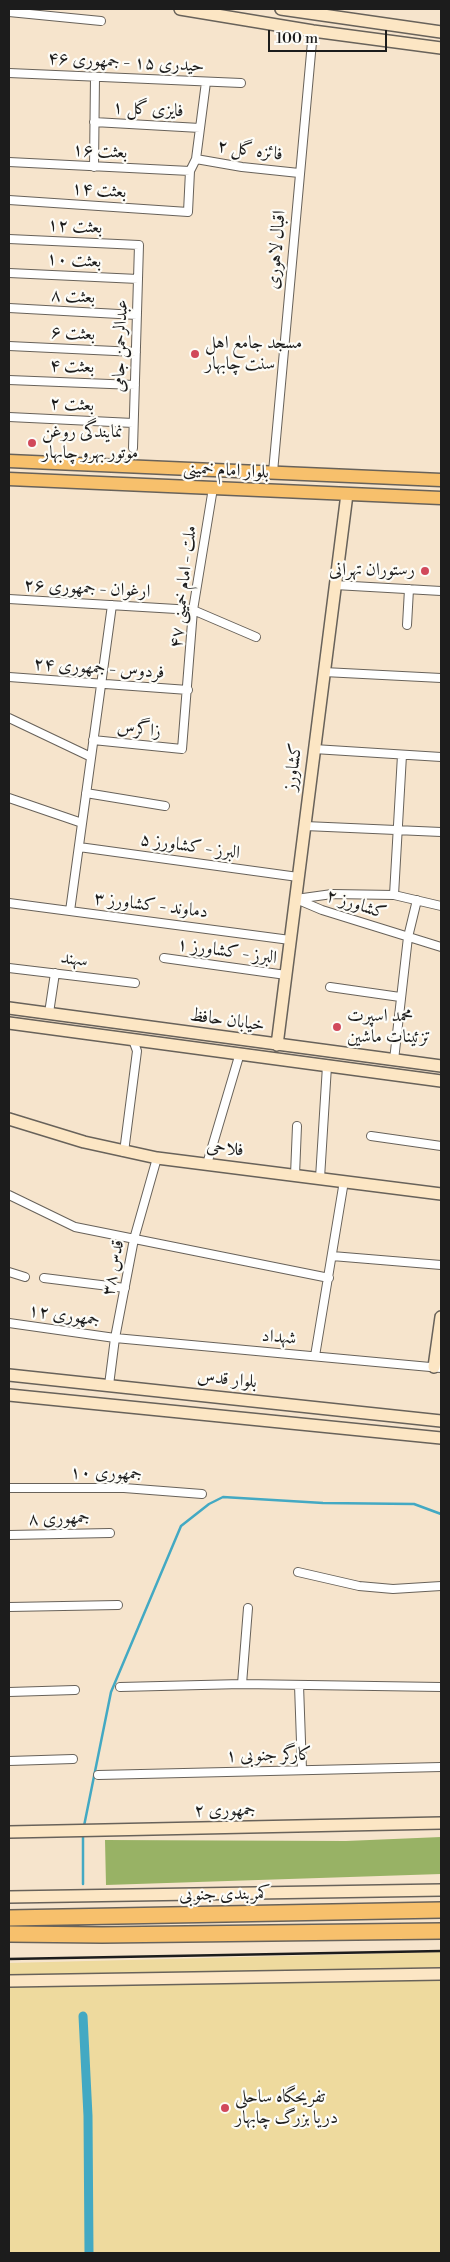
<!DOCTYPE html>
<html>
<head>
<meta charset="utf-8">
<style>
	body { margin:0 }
	#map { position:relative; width:450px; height:2262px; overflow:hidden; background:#f6e4cc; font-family:"Libre Bodoni",serif }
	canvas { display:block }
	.frame { position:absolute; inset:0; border:10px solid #1c1c1c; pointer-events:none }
	.scale { position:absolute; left:268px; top:30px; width:119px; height:22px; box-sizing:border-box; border:2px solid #1c1c1c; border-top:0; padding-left:6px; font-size:15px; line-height:18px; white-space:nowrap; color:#1c1c1c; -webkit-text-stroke:4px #fdfcf7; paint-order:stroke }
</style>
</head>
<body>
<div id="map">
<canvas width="450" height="2262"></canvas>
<div class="frame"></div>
<div class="scale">100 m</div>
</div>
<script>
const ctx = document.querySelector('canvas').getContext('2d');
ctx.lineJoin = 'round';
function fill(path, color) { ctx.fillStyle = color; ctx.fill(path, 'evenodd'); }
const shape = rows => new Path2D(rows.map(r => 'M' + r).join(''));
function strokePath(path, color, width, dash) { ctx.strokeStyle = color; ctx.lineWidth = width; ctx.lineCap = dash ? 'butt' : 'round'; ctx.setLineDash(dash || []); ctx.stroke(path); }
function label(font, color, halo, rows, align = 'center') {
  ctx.font = font + ' "Libre Bodoni",Amiri,serif'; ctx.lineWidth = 4.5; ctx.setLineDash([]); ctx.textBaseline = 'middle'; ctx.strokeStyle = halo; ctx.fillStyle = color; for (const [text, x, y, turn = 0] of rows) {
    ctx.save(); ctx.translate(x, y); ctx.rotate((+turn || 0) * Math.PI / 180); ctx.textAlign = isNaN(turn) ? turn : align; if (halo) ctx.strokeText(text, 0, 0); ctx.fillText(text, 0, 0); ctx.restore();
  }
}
const forest = shape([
	[441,1837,441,1874,106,1885,105,1840,346,1841]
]);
const sand = shape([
	[441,1952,441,2253,9,2253,9,1963]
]);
const stream = shape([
	[84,1826,111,1692,181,1526,209,1504,223,1497,323,1503,414,1504,441,1514],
	[83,1884,83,1834]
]);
const canal = shape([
	[83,2016,88,2116,89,2253]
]);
const street = shape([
	[9,12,101,21],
	[9,73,241,83],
	[94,122,200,128],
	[196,159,242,167,299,173],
	[9,162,190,171],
	[94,167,95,77],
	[9,200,188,212,190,171,196,159,206,82],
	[9,239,139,245,133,448],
	[9,273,138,279],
	[9,308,137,315],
	[9,346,136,352],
	[9,380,135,385],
	[9,417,133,423],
	[273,472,313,31],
	[335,585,441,591],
	[9,599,193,610,256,637],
	[407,625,409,589],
	[324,672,441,678],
	[9,677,188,690],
	[9,718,91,757],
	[93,740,182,749,193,610,213,488],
	[314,749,441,757],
	[402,755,394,895,441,906],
	[86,793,165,806],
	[9,798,82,823],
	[305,826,441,832],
	[79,847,298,877],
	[296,899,322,910,441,947],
	[296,899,332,894,394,895],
	[9,903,290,940],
	[70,911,112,605],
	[164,958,286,975],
	[9,968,135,983],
	[330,987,400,997],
	[49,1013,55,973],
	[394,1060,408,937,417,900],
	[371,1136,441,1146],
	[124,1152,137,1051,133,1040],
	[207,1164,240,1053],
	[295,1175,297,1126],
	[320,1178,327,1066],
	[9,1195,75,1227,329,1278],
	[332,1256,441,1265],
	[9,1272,25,1277],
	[44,1278,125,1288],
	[9,1323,115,1338,441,1368],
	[315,1356,344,1181],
	[109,1385,115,1338,134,1239,157,1158],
	[9,1488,124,1488,202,1494],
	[9,1535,110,1533],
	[298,1572,359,1586,393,1589,441,1586],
	[9,1607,118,1605],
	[242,1684,248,1608],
	[299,1685,302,1770],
	[120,1687,242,1684,441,1687],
	[9,1692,75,1690],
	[9,1761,73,1759],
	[98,1775,441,1767]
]);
const secondary = shape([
	[180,9,313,31,441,48],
	[281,9,441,32],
	[9,1008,441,1066],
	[9,1023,441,1081],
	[277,1045,347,494],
	[9,1119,84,1142,157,1158,441,1194],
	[434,1367,441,1317],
	[9,1375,441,1421],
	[9,1395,441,1438],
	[9,1832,441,1823],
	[9,1897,441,1890],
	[9,1981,441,1974]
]);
const primary = shape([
	[9,461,441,480],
	[9,479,441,498]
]);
const highway = shape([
	[9,1918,441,1910],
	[9,1934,102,1935,441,1931]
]);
const rail = shape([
	[9,1959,441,1951]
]);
const markers = [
	[195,354,5,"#d1495b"],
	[32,443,5,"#d1495b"],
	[425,571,5,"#d1495b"],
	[337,1027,5,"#d1495b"],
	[225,2108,5,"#d1495b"]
];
const streetNames = [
	["حیدری ۱۵ - جمهوری ۴۶",126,63,3],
	["فایزی گل ۱",148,110,3],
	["فائزه گل ۲",250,151,8],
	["بعثت ۱۶",100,152,3],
	["بعثت ۱۴",99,191,4],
	["بعثت ۱۲",75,227,3],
	["اقبال لاهوری",277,250,-85],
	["بعثت ۱۰",74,261,3],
	["بعثت ۸",73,297,3],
	["بعثت ۶",73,334,3],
	["عبدالرحمن جامی",121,346,-88],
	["بعثت ۴",72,367,2],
	["بعثت ۲",72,405,3],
	["بلوار امام خمینی",226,471,3],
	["ملت - امام خمینی ۴۷",184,587,-83],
	["ارغوان - جمهوری ۲۶",87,589,3],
	["فردوس - جمهوری ۲۴",99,669,4],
	["زاگرس",139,730,6],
	["کشاورز",294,767,-83],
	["البرز - کشاورز ۵",190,847,8],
	["کشاورز ۲",356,905,18],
	["دماوند - کشاورز ۳",151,906,7],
	["البرز - کشاورز ۱",227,952,8],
	["سهند",74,960,7],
	["خیابان حافظ",227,1021,8],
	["فلاحی",225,1149,7],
	["قدس ۳۸",114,1268,-79],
	["جمهوری ۱۲",64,1316,8],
	["شهداد",279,1338,5],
	["بلوار قدس",227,1380,6],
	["جمهوری ۱۰",106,1474,1],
	["جمهوری ۸",59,1519,-2],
	["کارگر جنوبی ۱",269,1756,-1],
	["جمهوری ۲",225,1811,-1],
	["کمربندی جنوبی",225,1895,-1]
];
const poiNames = [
	["مسجد جامع اهل",205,344],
	["سنت چابهار",205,365],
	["نمایندگی روغن",42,433],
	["موتور بهرو چابهار",42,454],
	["رستوران تهرانی",415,571,"right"],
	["محمد اسپرت",347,1017],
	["تزئینات ماشین",347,1038],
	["تفریحگاه ساحلی",235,2098],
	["دریا بزرگ چابهار",235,2119]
];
fill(forest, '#98b265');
fill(sand, '#eeda9e');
strokePath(stream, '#43a9c3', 2.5);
strokePath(canal, '#43a9c3', 9);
strokePath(street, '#68625a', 10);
strokePath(secondary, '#68625a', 14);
strokePath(primary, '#68625a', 15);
strokePath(highway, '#68625a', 18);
strokePath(street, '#fff', 8);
strokePath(secondary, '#fce6c4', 11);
strokePath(primary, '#f7c06c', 12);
strokePath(highway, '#f7c06c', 15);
strokePath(rail, '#1c1c1c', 2.5);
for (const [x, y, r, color] of markers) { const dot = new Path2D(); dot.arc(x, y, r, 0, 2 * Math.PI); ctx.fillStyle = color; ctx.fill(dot); strokePath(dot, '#fdfcf7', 2); }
label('18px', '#1c1c1c', '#fdfcf7', streetNames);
label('18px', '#1c1c1c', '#fdfcf7', poiNames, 'left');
</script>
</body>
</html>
